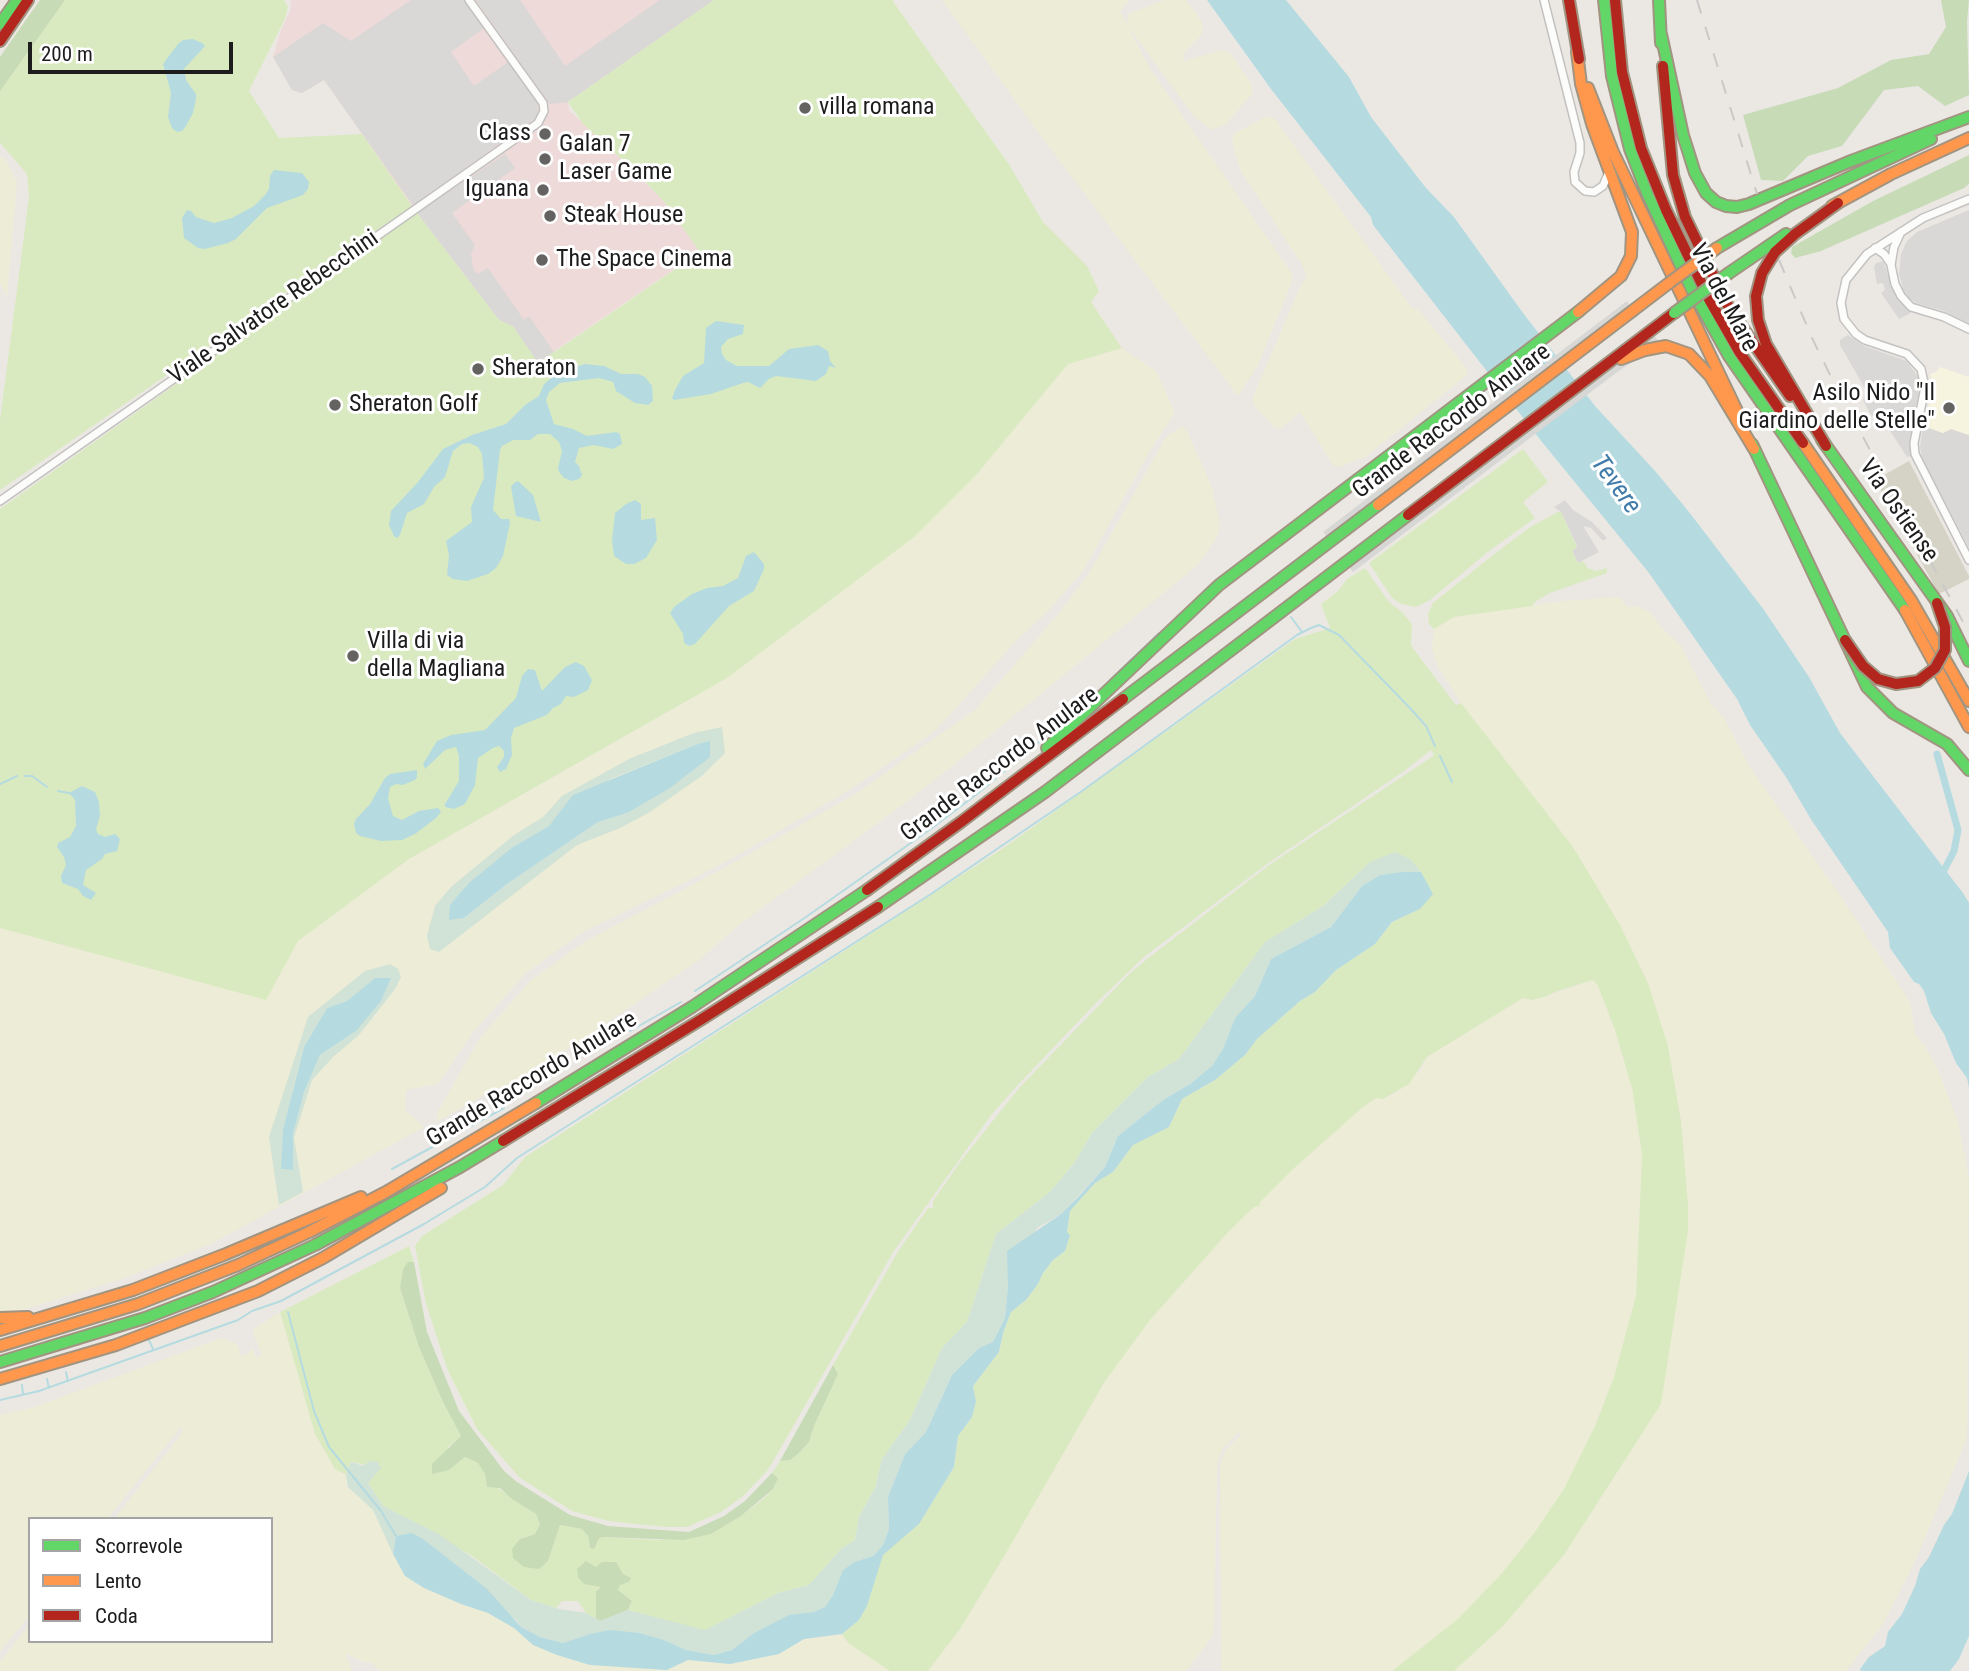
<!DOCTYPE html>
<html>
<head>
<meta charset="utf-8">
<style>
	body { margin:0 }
	#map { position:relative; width:1969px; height:1671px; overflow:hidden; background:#ebe8e4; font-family:"Roboto Condensed",sans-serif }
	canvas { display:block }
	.legend { position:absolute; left:28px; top:1517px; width:245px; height:126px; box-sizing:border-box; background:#fff; border:2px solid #a4a4a4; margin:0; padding:9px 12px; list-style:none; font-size:21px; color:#1c1c1c }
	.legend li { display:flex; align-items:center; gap:14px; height:35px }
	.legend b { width:35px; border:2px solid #a4a4a4 }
	.scale { position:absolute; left:28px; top:42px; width:205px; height:32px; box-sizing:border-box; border:4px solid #1c1c1c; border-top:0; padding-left:9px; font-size:21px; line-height:24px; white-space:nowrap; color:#1c1c1c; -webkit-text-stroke:5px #fff; paint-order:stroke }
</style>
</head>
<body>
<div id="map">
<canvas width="1969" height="1671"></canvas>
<ul class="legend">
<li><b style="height:9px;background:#63d668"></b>Scorrevole</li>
<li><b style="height:9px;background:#ff974d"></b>Lento</li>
<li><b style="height:9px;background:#b3261e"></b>Coda</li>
</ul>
<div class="scale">200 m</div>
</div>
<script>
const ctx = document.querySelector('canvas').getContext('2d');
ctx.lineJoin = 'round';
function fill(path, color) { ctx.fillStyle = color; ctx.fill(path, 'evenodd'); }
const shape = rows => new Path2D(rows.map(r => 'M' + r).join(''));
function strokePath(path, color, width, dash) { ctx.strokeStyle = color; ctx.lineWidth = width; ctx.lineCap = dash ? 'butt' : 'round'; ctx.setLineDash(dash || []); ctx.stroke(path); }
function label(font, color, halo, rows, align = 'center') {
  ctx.font = font + ' "Roboto Condensed",sans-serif'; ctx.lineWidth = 6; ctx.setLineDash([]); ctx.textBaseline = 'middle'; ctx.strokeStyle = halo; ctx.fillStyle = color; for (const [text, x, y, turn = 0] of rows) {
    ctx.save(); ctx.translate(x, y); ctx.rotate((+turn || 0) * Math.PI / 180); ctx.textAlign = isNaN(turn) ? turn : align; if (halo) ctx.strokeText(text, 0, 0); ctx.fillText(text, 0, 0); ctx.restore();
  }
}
const residential = shape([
	[1969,210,1969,324,1944,311,1916,303,1909,298,1904,292,1899,274,1901,254,1907,241,1917,232],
	[1848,335,1864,346,1907,361,1918,377,1919,391,1911,436,1911,456,1907,457,1883,420,1871,415,1863,400,1867,392,1840,345,1840,340],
	[1923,426,1943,433,1951,429,1969,435,1969,548,1922,458,1920,447]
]);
const commercial = shape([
	[291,0,714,0,568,102,569,110,664,201,699,249,699,252,537,363,513,327,499,320,417,213,324,80,302,93,292,90,273,57,281,30,290,11]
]);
const education = shape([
	[1940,367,1969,377,1969,435,1951,429,1943,433,1923,426,1933,390,1930,374,1936,372]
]);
const religious = shape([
	[411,0,464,0,484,28,451,52,474,86,508,62,537,103,538,111,535,118,413,205,324,80,302,93,292,90,273,57,323,23,351,41],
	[476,0,520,0,565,66,660,0,714,0,568,102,550,104],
	[505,154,515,168,452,213,475,245,471,254,473,269,477,274,488,268,524,320,529,316,554,352,537,363,513,327,499,320,417,213],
	[1883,261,1896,296,1911,313,1899,319,1881,293,1885,290,1883,283,1877,284,1874,267,1876,263],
	[1969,471,1969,513,1958,522,1947,501,1944,490],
	[1565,500,1573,510,1592,522,1607,538,1603,541,1591,528,1583,526,1599,552,1578,563,1572,551,1577,546,1561,512,1554,507]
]);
const construction = shape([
	[1909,461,1969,576,1969,579,1939,594,1875,480]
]);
const farmland = shape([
	[942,0,1130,0,1120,11,1150,69,1293,275,1291,284,1258,365,1238,396,1044,140],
	[1164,0,1186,0,1202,22,1203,28,1201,35,1183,54,1184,61,1222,50,1230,53,1252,85,1252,94,1226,124,1212,130,1194,116,1127,25,1128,14],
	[1267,116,1274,118,1412,308,1418,309,1467,369,1467,375,1365,457,1339,467,1333,465,1300,412,1281,428,1275,428,1253,404,1253,397,1301,285,1307,277,1302,265,1241,171,1236,157,1232,140,1234,134],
	[0,156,6,160,17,182,7,297,0,283],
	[1122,348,1156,371,1175,413,1148,454,1083,571,1048,611,1016,641,935,731,851,789,722,864,583,932,526,973,473,1032,438,1084,406,1090,405,1110,424,1127,211,1244,122,1279,22,1310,0,1311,0,928,266,999,298,941,409,859,727,678,914,537,977,474,1068,364],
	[598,822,464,918,513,847],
	[1182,426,1187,431,1212,487,1220,525,1217,537,1199,564,966,755,901,806,739,925,699,960,515,1085,493,1090,436,1122,437,1113,480,1038,531,980,586,941,724,868,854,795,976,709,1055,618,1088,575,1166,437],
	[1619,597,1628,607,1637,606,1651,613,1662,628,1681,646,1711,704,1724,718,1749,766,1837,891,1910,1002,1915,1034,1926,1048,1939,1072,1958,1122,1969,1179,1967,1438,1916,1559,1883,1624,1846,1671,1454,1671,1503,1626,1564,1555,1661,1404,1681,1121,1668,1046,1648,983,1620,925,1573,847,1461,703,1437,665,1432,649,1434,629,1454,617,1563,601],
	[1593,980,1598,986,1615,1030,1632,1088,1642,1154,1636,1296,1614,1377,1595,1426,1564,1489,1535,1532,1502,1573,1459,1618,1392,1671,1221,1671,1220,1463,1225,1451,1241,1435,1239,1432,1223,1448,1217,1463,1214,1626,1212,1637,1186,1671,928,1671,960,1629,1002,1560,1105,1381,1150,1320,1230,1230,1292,1170,1363,1107,1376,1098,1383,1099,1396,1093,1421,1070,1427,1057,1523,998,1532,1000,1544,997],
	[280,1312,315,1434,335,1469,346,1475,348,1487,373,1510,405,1576,461,1604,488,1613,514,1628,533,1645,667,1670,688,1660,730,1664,779,1654,804,1639,842,1634,848,1643,890,1671,379,1671,372,1663,363,1662,346,1653,352,1671,0,1671,0,1662,30,1624,30,1641,271,1641,271,1519,114,1519,175,1442,183,1430,181,1427,107,1519,30,1519,30,1615,0,1651,0,1415,32,1408,221,1338,235,1343,240,1349,239,1355,245,1356,252,1348,256,1357,262,1355,252,1330]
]);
const grass = shape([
	[40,0,284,0,288,7,285,19,249,91,279,138,362,134,412,206,0,490,0,420,29,197,27,174,0,143,0,57],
	[714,0,892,0,1010,166,1043,222,1087,266,1099,291,1091,302,1122,348,1068,364,977,474,914,537,727,678,409,859,298,941,266,1000,0,928,0,509,417,213,499,320,513,326,538,363,700,252,666,204,638,174,583,124,568,102],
	[1523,449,1548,482,1523,502,1535,518,1489,551,1430,600,1416,607,1401,604,1392,598,1369,563],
	[1558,512,1561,512,1577,547,1572,551,1578,563,1583,561,1588,568,1596,571,1607,568,1607,573,1550,593,1536,601,1532,606,1454,617,1434,629,1429,624,1428,614,1433,603,1493,555,1530,527],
	[1365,568,1389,602,1403,613,1412,624,1411,645,1418,655,1456,705,1461,703,1573,847,1620,925,1648,983,1668,1046,1681,1121,1688,1205,1688,1231,1661,1404,1564,1555,1503,1626,1454,1671,1392,1671,1459,1618,1502,1573,1535,1532,1564,1489,1595,1426,1614,1377,1636,1296,1642,1154,1632,1088,1615,1030,1598,986,1593,980,1558,991,1544,997,1532,1000,1523,998,1427,1057,1409,1084,1383,1099,1376,1098,1363,1107,1292,1170,1261,1201,1259,1206,1254,1207,1230,1230,1150,1320,1105,1381,1002,1560,960,1629,928,1671,890,1671,848,1643,842,1634,859,1620,867,1606,882,1555,919,1524,954,1467,958,1436,972,1417,976,1402,973,1386,999,1352,1003,1333,1011,1312,1026,1300,1038,1284,1043,1273,1053,1260,1065,1251,1070,1211,1095,1183,1113,1172,1133,1145,1169,1127,1182,1099,1215,1080,1245,1055,1257,1039,1300,1001,1315,992,1336,970,1375,944,1392,922,1420,909,1421,872,1410,859,1370,862,1323,906,1265,942,1179,1059,1148,1077,1092,1133,1075,1162,1050,1192,996,1234,967,1322,942,1348,910,1420,882,1459,876,1486,859,1517,855,1540,842,1548,809,1585,778,1593,705,1631,628,1610,632,1601,618,1590,620,1584,629,1582,601,1586,596,1591,598,1613,596,1619,586,1613,578,1601,562,1601,556,1608,531,1600,472,1556,383,1506,368,1483,380,1468,351,1462,346,1475,335,1469,315,1434,280,1312,409,1246,414,1262,408,1263,403,1269,400,1288,419,1347,442,1400,461,1436,448,1447,449,1470,465,1457,478,1463,495,1486,536,1514,540,1524,535,1534,520,1539,548,1561,560,1525,582,1529,588,1536,590,1548,599,1538,604,1537,659,1540,710,1534,741,1516,763,1499,773,1489,778,1478,772,1473,780,1461,790,1460,798,1454,809,1442,814,1426,838,1374,833,1365,897,1253,928,1208,933,1208,933,1201,960,1162,1019,1088,1129,974,1147,959,1269,865,1430,758,1434,755,1431,750,1403,772,1267,864,1144,957,1096,1003,1017,1086,992,1114,894,1251,768,1470,742,1497,721,1512,687,1527,665,1527,608,1521,572,1511,520,1478,477,1429,448,1371,426,1304,415,1246,422,1236,503,1185,525,1157,1005,847,1295,639,1330,628,1321,604,1338,591,1347,579]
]);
const forest = shape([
	[40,0,65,0,0,91,0,57],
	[1941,0,1969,0,1967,21,1969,95,1945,106,1918,86,1884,90,1842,146,1808,156,1783,181,1761,180,1743,115,1838,88,1891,60,1929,54,1946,27],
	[1969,155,1969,184,1964,188,1821,251,1795,258,1791,253,1792,247,1873,201],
	[408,1262,414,1262,427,1332,459,1411,504,1471,517,1482,570,1515,608,1526,689,1532,724,1516,745,1501,772,1473,778,1478,773,1489,741,1516,711,1534,684,1540,604,1537,599,1538,594,1549,590,1548,588,1536,582,1529,560,1525,548,1561,539,1569,524,1567,513,1558,512,1549,520,1539,535,1534,540,1524,536,1514,512,1499,500,1488,487,1487,485,1474,478,1463,465,1457,449,1470,432,1474,432,1464,461,1436,442,1400,419,1347,400,1288,403,1269],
	[833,1365,838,1374,814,1426,809,1442,798,1454,790,1460,780,1461],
	[586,1561,596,1567,602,1562,616,1562,623,1574,631,1578,629,1582,620,1585,618,1590,632,1601,628,1610,600,1621,596,1619,596,1591,601,1587,584,1584,578,1577,577,1569]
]);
const wetland = shape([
	[722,727,725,753,703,775,650,812,620,828,577,845,439,952,430,949,427,936,435,906,451,887,514,835,543,817,562,796,629,759,694,733],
	[710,742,627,813,598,822,507,884,464,918,513,847,549,826,610,779,695,745],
	[1395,852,1410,859,1421,872,1380,875,1362,886,1331,927,1271,959,1255,996,1235,1018,1223,1049,1212,1066,1190,1084,1163,1100,1118,1136,1105,1167,1061,1214,1037,1228,1008,1286,1005,1318,993,1342,979,1348,952,1375,926,1432,905,1454,888,1497,889,1529,883,1545,873,1556,854,1562,843,1570,833,1595,825,1607,814,1612,789,1616,754,1633,732,1650,714,1655,686,1650,664,1640,590,1634,563,1643,540,1637,521,1627,516,1620,396,1536,393,1554,373,1510,348,1487,346,1475,351,1462,363,1466,370,1461,378,1462,381,1468,368,1483,383,1506,439,1534,531,1600,559,1609,586,1613,600,1621,628,1610,705,1630,778,1593,809,1585,842,1548,855,1540,859,1517,876,1486,882,1459,910,1420,942,1348,967,1322,996,1234,1050,1192,1075,1162,1092,1133,1148,1077,1179,1059,1265,942,1323,906,1370,862],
	[390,964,398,969,401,977,395,989,359,1035,333,1057,312,1080,294,1138,303,1192,279,1205,269,1137,308,1017,365,971],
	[375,978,356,1031,320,1055,304,1092,293,1134,293,1170,281,1169,293,1089,304,1047,327,1008,347,1001]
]);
const water = shape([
	[1207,0,1286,0,1349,77,1371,117,1426,188,1454,217,1523,313,1595,406,1656,472,1689,512,1764,610,1809,677,1840,733,1963,893,1969,903,1969,1088,1967,1078,1956,1063,1944,1034,1931,1013,1924,991,1919,984,1914,982,1890,948,1888,932,1812,821,1786,777,1750,725,1737,699,1649,573,1542,442,1373,225,1371,217,1271,89],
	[193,39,202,43,205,46,184,69,186,80,196,94,196,99,193,113,186,126,182,131,177,132,172,128,168,117,171,93,163,64,178,44,183,40],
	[274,170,302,173,309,182,308,189,303,195,267,208,236,239,228,243,205,249,198,248,184,238,182,218,187,210,191,211,196,217,214,223,232,218,254,206,265,195,269,189,270,176],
	[716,321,744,325,743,334,728,339,721,347,722,354,726,360,737,366,769,366,789,349,818,345,828,351,830,361,836,368,829,366,826,374,816,381,776,376,769,379,760,388,748,382,743,383,711,394,674,400,672,398,675,390,683,376,704,363,706,328],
	[585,364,604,366,621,374,638,374,645,377,652,386,653,401,648,405,635,403,616,391,613,382,599,378,560,383,549,392,546,400,554,424,573,429,587,436,616,432,620,434,622,444,613,449,594,445,579,448,575,462,579,466,582,475,579,479,572,481,564,478,559,472,558,468,562,451,559,442,550,434,538,434,530,440,513,440,502,446,500,450,493,510,501,519,509,519,510,523,503,556,496,568,488,574,467,581,453,579,447,575,449,555,446,541,472,522,471,507,484,478,482,454,478,447,469,443,462,444,453,451,445,477,434,487,424,504,407,513,400,535,397,538,394,536,389,525,391,511,418,482,443,449,472,435,506,424,525,405,539,396,544,384,550,379,567,369],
	[518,481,533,495,541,522,516,516,511,487,514,483],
	[635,500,641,504,641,520,655,518,657,540,646,558,634,564,626,564,614,556,612,540,615,513,626,504],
	[754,552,764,564,764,569,754,591,729,606,695,644,689,646,684,643,683,634,670,613,674,607,692,594,707,588,723,586,738,578,746,556],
	[576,662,584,666,592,680,588,690,574,697,566,696,561,704,553,708,547,715,514,728,511,738,512,755,506,769,500,772,497,767,504,757,504,751,499,746,493,748,478,758,475,785,465,804,454,809,445,807,445,804,459,781,459,756,456,747,445,750,425,769,423,764,437,741,451,735,485,730,516,698,522,676,528,669,535,670,542,691,565,667],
	[710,741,710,757,670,788,627,813,598,822,507,884,464,918,449,920,450,905,469,883,513,847,549,826,573,795,695,745],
	[417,770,417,777,415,780,403,785,396,784,390,787,388,798,393,816,402,820,419,811,438,808,441,812,436,818,415,834,402,840,381,841,360,836,356,833,354,824,356,819,370,804,385,778,390,774],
	[82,786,95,792,99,802,100,816,96,829,98,834,105,837,115,834,120,839,117,851,105,854,102,859,86,870,83,885,96,893,91,900,83,896,78,889,62,883,61,876,66,865,64,857,57,847,58,843,70,837,76,826,75,800,69,793],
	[1403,872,1421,872,1433,894,1420,909,1392,922,1375,944,1336,970,1315,992,1300,1001,1257,1039,1245,1055,1215,1080,1182,1099,1169,1127,1133,1145,1113,1172,1095,1183,1070,1211,1067,1232,1070,1235,1065,1251,1053,1260,1043,1273,1038,1284,1026,1300,1011,1312,1003,1333,999,1352,973,1386,976,1402,972,1417,958,1436,954,1467,919,1524,883,1555,867,1606,859,1620,842,1634,804,1639,779,1654,730,1664,688,1660,667,1670,590,1665,557,1655,533,1645,514,1628,488,1613,461,1604,424,1588,405,1576,393,1554,396,1536,412,1533,423,1539,487,1589,521,1627,540,1637,563,1643,590,1634,610,1630,639,1633,664,1640,686,1650,714,1655,732,1650,754,1633,789,1615,814,1612,825,1607,833,1595,843,1570,854,1562,873,1556,883,1545,889,1529,888,1497,905,1454,926,1432,952,1375,979,1348,993,1342,1005,1318,1008,1286,1007,1251,1061,1214,1079,1196,1105,1167,1118,1136,1163,1100,1190,1084,1212,1066,1223,1049,1235,1018,1255,996,1271,959,1331,927,1362,886,1380,875],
	[375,978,391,978,381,1001,356,1031,320,1055,304,1092,293,1134,293,1170,281,1169,283,1130,304,1047,327,1008,347,1001],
	[1969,1471,1969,1636,1959,1659,1950,1671,1861,1671,1860,1669,1869,1657,1885,1646,1888,1632,1902,1614,1915,1586,1920,1569,1929,1557,1944,1525,1952,1514]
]);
const pier = shape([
	[1627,301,1637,316,1334,547,1323,532],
	[1647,325,1665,351,1635,360,1616,373,1353,572,1341,558]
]);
const stream = shape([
	[1291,617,1302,632],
	[1110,680,1159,633],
	[1440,756,1452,782],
	[25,776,32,776,47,787],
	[0,784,17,776],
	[58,791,69,793],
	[695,991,806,917,932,828,982,790,1083,705],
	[630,1031,681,1002],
	[392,1169,504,1108],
	[288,1312,314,1411,329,1447,381,1511,396,1536],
	[149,1340,153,1349],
	[66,1372,68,1381],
	[47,1379,49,1388],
	[22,1385,23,1394],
	[0,1400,39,1391,238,1320,252,1311,281,1301,424,1224,485,1187,517,1158,931,894,1082,791,1297,635,1311,628,1319,625,1339,635,1410,708,1426,726,1435,746]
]);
const canal = shape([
	[1937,754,1958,830,1954,851,1941,876]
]);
const street = shape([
	[1544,0,1580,143,1580,153,1574,172,1575,182,1585,191,1594,192,1603,186,1609,172],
	[1969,199,1923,218,1867,254,1846,280,1841,303,1844,319,1856,334,1865,340,1907,354,1921,369,1925,387,1914,443,1915,454,1969,560],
	[1901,232,1894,247,1891,265,1895,284,1901,296,1911,307,1944,317,1969,329],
	[1875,248,1884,254,1891,264],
	[0,501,538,123,544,111,543,103,469,0]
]);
const fast = shape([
	[1604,0,1612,76,1630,149,1647,193,1691,288,1729,356,1905,610],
	[1659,0,1661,43],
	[0,24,17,0],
	[1661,34,1683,135,1695,173,1706,193,1716,202,1726,206,1737,207,1749,204,1851,161,1969,117],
	[1717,248,1790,205,1931,139],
	[1729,273,1786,234],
	[1822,440,1947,616,1969,661],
	[1752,444,1867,687,1893,713,1947,744,1969,770],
	[1123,699,1378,505],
	[1047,748,1219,585,1578,312],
	[878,907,1045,792,1408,515],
	[536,1103,692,1007,867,890],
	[0,1362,145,1318,213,1292,315,1245,460,1167,503,1141]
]);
const slow = shape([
	[1577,52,1581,84,1592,124,1632,232,1631,256,1621,276,1578,312],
	[1588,88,1613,152,1738,413],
	[1832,206,1891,174,1969,138],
	[1621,359,1645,350,1666,346,1689,354,1710,376,1754,449],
	[1803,443,1911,600,1969,701],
	[1378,505,1669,283],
	[1905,610,1969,727],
	[0,1318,28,1317],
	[0,1330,133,1290,226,1254,361,1197],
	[0,1346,138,1304,238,1265,309,1232,386,1192,536,1103],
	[0,1379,116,1345,258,1291,323,1258,441,1188]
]);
const jam = shape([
	[1569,0,1579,59],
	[1615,0,1622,72,1641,148,1666,210,1710,301,1740,353,1803,443],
	[0,41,28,0],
	[1663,66,1673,175,1685,217,1729,308,1790,396],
	[1826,446,1766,344,1758,320,1756,296,1762,273,1775,252,1795,234,1838,203],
	[1408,515,1674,313],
	[867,890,961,822,1123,699],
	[503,1141,702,1019,878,907]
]);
const rail = shape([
	[1697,0,1757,194],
	[1779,260,1812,338,1836,387,1969,633]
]);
const fastBridge = shape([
	[1674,313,1729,273]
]);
const slowBridge = shape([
	[1669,283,1717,248]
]);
const jamBridge = shape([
	[1845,640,1863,666,1878,679,1896,684,1918,681,1935,668,1945,650,1945,627,1937,603]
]);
const markers = [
	[805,108,7,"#646362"],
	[545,134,7,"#646362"],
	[545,159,7,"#646362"],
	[543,190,7,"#646362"],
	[550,216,7,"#646362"],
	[542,260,7,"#646362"],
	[478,369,7,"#646362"],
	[335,405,7,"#646362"],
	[1949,408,7,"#646362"],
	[353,656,7,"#646362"]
];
const poiNames = [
	["villa romana",819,108],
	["Class",531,134,"right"],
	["Galan 7",559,145],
	["Laser Game",559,173],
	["Iguana",529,190,"right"],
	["Steak House",564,216],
	["The Space Cinema",556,260],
	["Sheraton",492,369],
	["Asilo Nido \"Il",1935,394,"right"],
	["Giardino delle Stelle\"",1935,422,"right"],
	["Sheraton Golf",349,405],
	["Villa di via",367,642],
	["della Magliana",367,670]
];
const streetNames = [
	["Via del Mare",1723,298,62],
	["Viale Salvatore Rebecchini",274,308,-35],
	["Grande Raccordo Anulare",1452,422,-37],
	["Via Ostiense",1898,511,55],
	["Grande Raccordo Anulare",1000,765,-37],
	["Grande Raccordo Anulare",532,1080,-31]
];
const waterNames = [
	["Tevere",1615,485,54]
];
fill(residential, '#dad8d6');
fill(commercial, '#eedad8');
fill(education, '#f6f3de');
fill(religious, '#d9d8d6');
fill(construction, '#d5d3c5');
fill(farmland, '#edecd6');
fill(grass, '#daeac0');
fill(forest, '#c7dbb7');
fill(wetland, '#d1e2d7');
fill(water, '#b5dbe0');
fill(pier, '#d7d7d5');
strokePath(stream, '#b5dbe0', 2);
strokePath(canal, '#b5dbe0', 7);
strokePath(street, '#c3c2c0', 10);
strokePath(fast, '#a19481', 14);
strokePath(slow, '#a19481', 14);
strokePath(jam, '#a19481', 14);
strokePath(street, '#fcfcfb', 7);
strokePath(fast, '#63d668', 10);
strokePath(slow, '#ff974d', 10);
strokePath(jam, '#b3261e', 10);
strokePath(rail, '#c9c9c8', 2, [14, 14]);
strokePath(fastBridge, '#a19481', 14, []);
strokePath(slowBridge, '#a19481', 14, []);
strokePath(jamBridge, '#a19481', 14, []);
strokePath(fastBridge, '#63d668', 10);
strokePath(slowBridge, '#ff974d', 10);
strokePath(jamBridge, '#b3261e', 10);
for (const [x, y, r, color] of markers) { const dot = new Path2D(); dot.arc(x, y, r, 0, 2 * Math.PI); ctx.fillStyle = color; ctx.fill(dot); strokePath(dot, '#fff', 2.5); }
label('24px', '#1c1c1c', '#fff', poiNames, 'left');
label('24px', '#1c1c1c', '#fff', streetNames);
label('italic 26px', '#407ba9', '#fff', waterNames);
</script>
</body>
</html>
